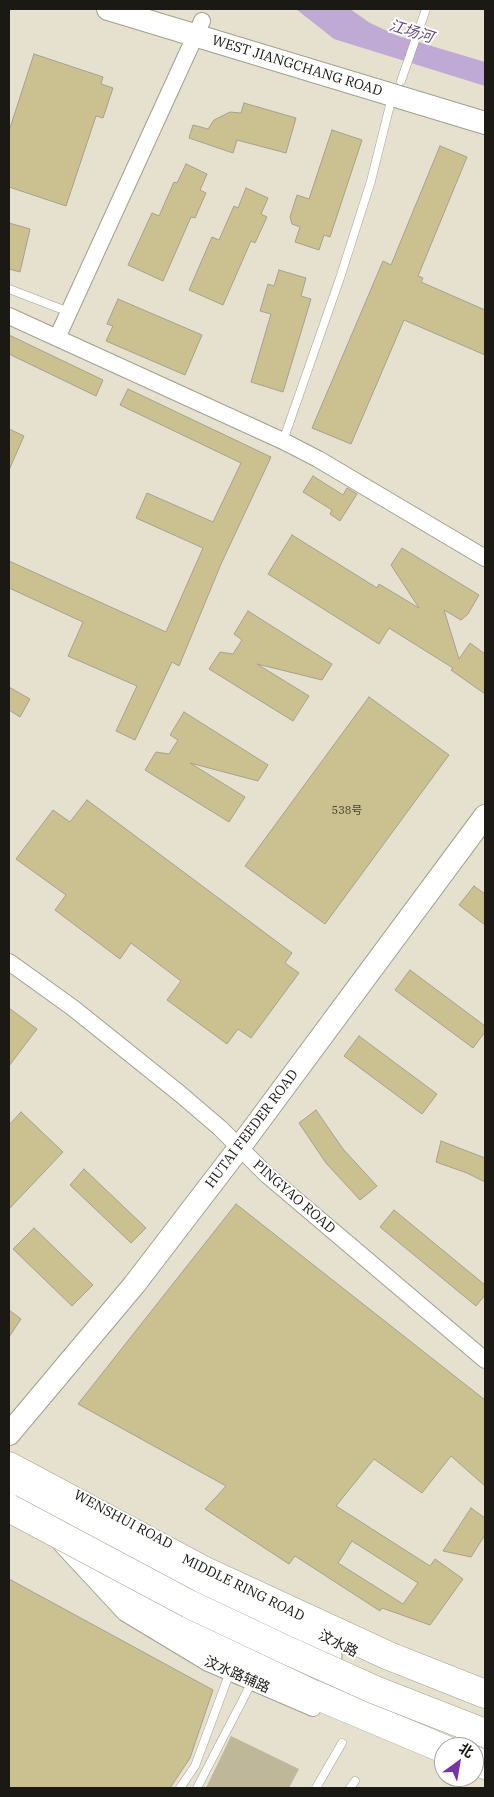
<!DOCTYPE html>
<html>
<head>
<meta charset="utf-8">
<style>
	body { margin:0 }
	#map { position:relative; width:494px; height:1797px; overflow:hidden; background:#e5e1ce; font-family:"IBM Plex Serif","Noto Sans SC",serif }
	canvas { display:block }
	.frame { position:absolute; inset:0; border:10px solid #1b1913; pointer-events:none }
	.north { position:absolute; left:434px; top:1737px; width:50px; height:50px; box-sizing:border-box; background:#fff; border:1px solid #a4a3a1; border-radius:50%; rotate:32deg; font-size:14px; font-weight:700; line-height:20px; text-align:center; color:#1b1913 }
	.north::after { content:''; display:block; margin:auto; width:18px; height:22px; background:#7734a8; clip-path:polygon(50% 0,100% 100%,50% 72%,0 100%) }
</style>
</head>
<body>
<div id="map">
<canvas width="494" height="1797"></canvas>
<div class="frame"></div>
<div class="north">北</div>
</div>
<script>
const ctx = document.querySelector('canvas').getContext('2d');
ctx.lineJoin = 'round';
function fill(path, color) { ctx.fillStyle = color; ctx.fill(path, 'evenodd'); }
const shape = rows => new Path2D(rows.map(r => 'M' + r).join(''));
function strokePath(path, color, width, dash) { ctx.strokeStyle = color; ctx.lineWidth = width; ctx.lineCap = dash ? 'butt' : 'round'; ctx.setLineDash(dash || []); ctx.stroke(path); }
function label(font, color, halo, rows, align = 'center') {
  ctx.font = font + ' "IBM Plex Serif","Noto Sans SC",serif'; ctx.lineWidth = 4; ctx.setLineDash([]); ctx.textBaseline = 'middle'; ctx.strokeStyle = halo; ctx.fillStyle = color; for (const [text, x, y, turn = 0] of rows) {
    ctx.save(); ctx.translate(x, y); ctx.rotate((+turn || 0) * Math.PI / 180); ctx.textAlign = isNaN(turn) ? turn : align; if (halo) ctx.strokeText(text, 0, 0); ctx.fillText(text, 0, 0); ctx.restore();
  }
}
const green = shape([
	[231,1736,299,1769,289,1788,206,1788]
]);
const water = shape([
	[296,9,350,9,370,23,398,36,485,62,485,86,334,39]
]);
const building = shape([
	[34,54,103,77,101,84,113,88,103,118,96,116,66,206,9,187,9,131,34,54],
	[244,103,296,118,286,153,237,140,233,153,189,138,193,125,208,129,214,120,230,112,241,113,244,103],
	[332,130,362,140,330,237,324,235,319,250,295,242,300,227,292,224,290,217,297,195,309,199,332,130],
	[440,146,467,157,418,276,423,278,421,282,485,310,485,355,404,320,351,444,312,428,383,261,391,265,440,146],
	[186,164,207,174,200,190,206,193,195,218,191,217,163,281,128,265,152,213,159,216,174,182,177,183,186,164],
	[246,188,268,198,261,214,267,217,255,243,251,241,223,305,189,290,212,237,219,240,234,206,238,208,246,188],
	[9,223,30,229,20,272,9,269,9,223],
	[279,270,306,278,301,296,311,299,283,392,251,382,271,314,260,311,268,284,274,286,279,270],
	[118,299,202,335,185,375,106,341,113,326,107,324,118,299],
	[9,335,103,380,96,396,9,354,9,335],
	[128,389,271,457,221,564,179,666,172,662,135,740,116,731,137,686,68,656,83,622,9,588,9,561,166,632,203,548,136,518,147,493,213,522,241,463,120,405,128,389],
	[9,429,24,436,9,470,9,429],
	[313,476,343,495,347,488,357,494,340,521,330,514,332,510,303,492,313,476],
	[292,535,377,588,379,584,419,608,391,565,402,548,479,595,468,614,461,620,444,610,459,659,470,643,485,654,485,694,451,670,453,668,389,628,379,644,268,574,292,535],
	[248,611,332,664,322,680,257,664,309,696,293,721,209,669,220,652,233,654,242,640,234,634,248,611],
	[9,687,30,699,20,717,9,710,9,687],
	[369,697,449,755,325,924,245,866,369,697],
	[184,712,268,765,258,781,190,763,245,797,229,822,145,770,156,752,169,754,178,740,170,735,184,712],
	[87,800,292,953,285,963,299,973,251,1038,238,1029,227,1044,167,1000,181,981,131,943,120,959,55,910,66,895,16,859,53,810,70,822,87,800],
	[474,886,485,894,485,925,459,905,474,886],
	[410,970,485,1026,485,1032,473,1048,395,990,410,970],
	[9,1008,37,1029,9,1066,9,1008],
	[359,1036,437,1094,422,1114,344,1056,359,1036],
	[316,1110,343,1149,377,1186,360,1200,326,1163,299,1123,316,1110],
	[21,1112,63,1152,9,1209,9,1125,21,1112],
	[441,1141,485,1158,485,1182,467,1173,436,1162,441,1141],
	[84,1169,146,1228,131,1243,70,1185,84,1169],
	[236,1204,485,1400,485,1486,451,1456,422,1493,374,1459,336,1506,430,1566,435,1559,463,1579,430,1625,382,1608,380,1611,295,1556,289,1564,205,1509,226,1486,78,1404,236,1204],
	[352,1541,418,1583,403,1604,338,1563,352,1541],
	[394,1210,485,1285,485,1295,476,1306,380,1227,394,1210],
	[34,1228,93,1285,72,1306,13,1249,34,1228],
	[9,1310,21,1319,9,1337,9,1310],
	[471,1508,485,1518,485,1535,471,1557,443,1551,471,1508],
	[9,1579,213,1690,190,1758,170,1788,9,1788,9,1579]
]);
const lane = shape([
	[401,81,426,9],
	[9,289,69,312],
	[283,441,340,278,371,181,392,97],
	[180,1788,195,1766,230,1672],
	[197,1788,252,1682],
	[316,1788,342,1743],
	[350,1788,355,1781]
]);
const street = shape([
	[9,316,283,441,318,459,485,558],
	[57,338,202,21],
	[9,962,73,1008,179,1093,220,1128,267,1175,485,1360],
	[61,1544,125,1613,208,1663,313,1708]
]);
const secondary = shape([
	[108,9,485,123],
	[9,1434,134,1285,239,1148,485,816]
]);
const primary = shape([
	[9,1491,329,1656]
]);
const highway = shape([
	[9,1466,205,1571,389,1656,485,1694],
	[97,1563,147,1604,209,1644,313,1694,444,1749],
	[474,1760,485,1765]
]);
const highwayBridge = shape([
	[9,1508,189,1604,282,1648,375,1690,485,1733]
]);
const numberNames = [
	["538号",347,811]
];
const streetNames = [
	["WEST JIANGCHANG ROAD",297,66,17],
	["HUTAI FEEDER ROAD",252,1129,-53],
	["PINGYAO ROAD",294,1197,41],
	["WENSHUI ROAD",123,1520,28],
	["MIDDLE RING ROAD",243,1588,26],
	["汶水路",338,1644,27],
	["汶水路辅路",237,1675,24]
];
const waterNames = [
	["江场河",411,32,17]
];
fill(green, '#beb799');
fill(water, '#bfa9d5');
fill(building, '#cbc090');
strokePath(building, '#a5a18f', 1);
strokePath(lane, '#a39f8e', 9);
strokePath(street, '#a39f8e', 18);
strokePath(secondary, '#a39f8e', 24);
strokePath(primary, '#a39f8e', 27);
strokePath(highway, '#a39f8e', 29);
strokePath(lane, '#fff', 8);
strokePath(street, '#fff', 16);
strokePath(secondary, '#fff', 22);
strokePath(primary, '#fff', 25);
strokePath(highway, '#fff', 28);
strokePath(highwayBridge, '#a39f8e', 29, []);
strokePath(highwayBridge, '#fff', 28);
label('11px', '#474332', null, numberNames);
label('14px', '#1b1913', '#fff', streetNames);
label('italic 15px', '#63467e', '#fff', waterNames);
</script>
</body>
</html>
